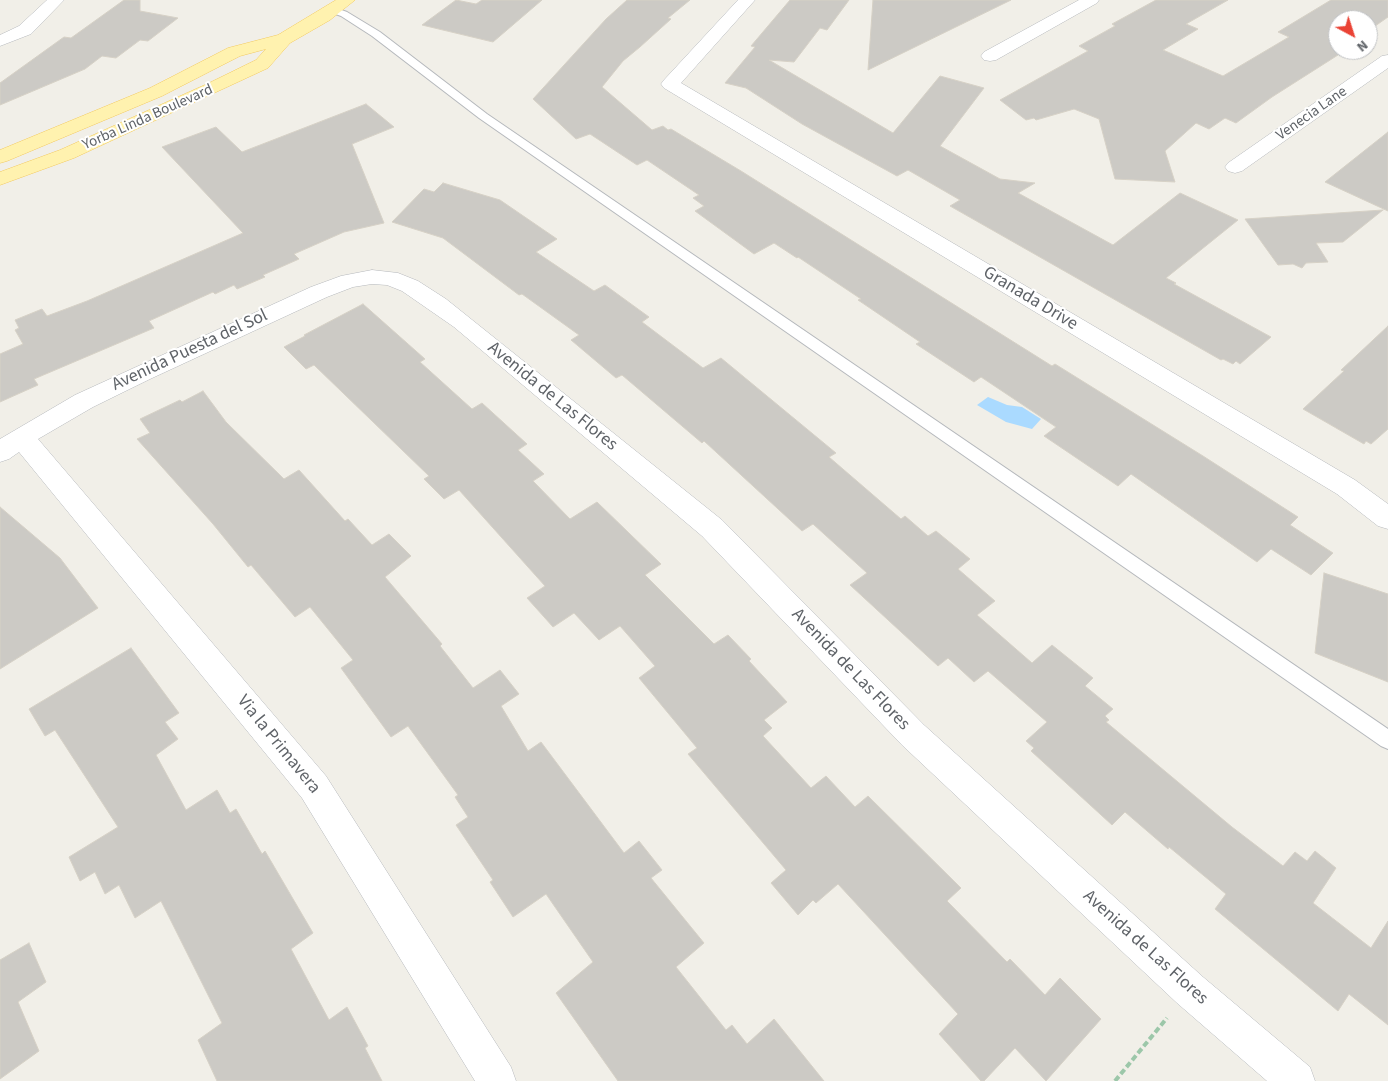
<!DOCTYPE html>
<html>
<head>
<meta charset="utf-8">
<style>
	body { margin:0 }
	#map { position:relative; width:1388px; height:1081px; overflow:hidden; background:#f1efe8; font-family:"Source Sans 3",sans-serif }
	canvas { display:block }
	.north { position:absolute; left:1328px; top:10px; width:50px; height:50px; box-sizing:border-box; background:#fff; border:1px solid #bfc1c3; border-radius:50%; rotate:140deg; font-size:14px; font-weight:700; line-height:20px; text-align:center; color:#5f6368 }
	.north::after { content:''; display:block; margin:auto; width:18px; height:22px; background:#ea4335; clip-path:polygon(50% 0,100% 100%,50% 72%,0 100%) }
</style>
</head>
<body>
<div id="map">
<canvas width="1388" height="1081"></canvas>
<div class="north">N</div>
</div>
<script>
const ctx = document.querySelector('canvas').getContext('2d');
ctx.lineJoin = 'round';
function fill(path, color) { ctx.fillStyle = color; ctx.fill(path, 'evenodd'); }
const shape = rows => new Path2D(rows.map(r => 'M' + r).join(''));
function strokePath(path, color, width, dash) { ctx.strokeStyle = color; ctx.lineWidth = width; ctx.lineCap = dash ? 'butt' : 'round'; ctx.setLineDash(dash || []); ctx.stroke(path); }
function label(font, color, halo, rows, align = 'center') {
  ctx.font = font + ' "Source Sans 3",sans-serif'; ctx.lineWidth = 4; ctx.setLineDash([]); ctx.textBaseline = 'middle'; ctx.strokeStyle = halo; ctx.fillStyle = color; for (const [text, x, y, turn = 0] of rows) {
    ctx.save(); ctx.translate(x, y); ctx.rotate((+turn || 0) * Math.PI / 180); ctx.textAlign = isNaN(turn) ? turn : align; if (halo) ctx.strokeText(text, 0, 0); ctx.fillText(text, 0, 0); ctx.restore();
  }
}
const water = shape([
	[988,397,1007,405,1022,407,1041,419,1032,429,1006,422,977,405]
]);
const building = shape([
	[124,0,140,0,140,11,178,18,148,41,140,40,116,58,102,56,85,69,0,105,0,83,64,37,71,38,124,0],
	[456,0,476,4,482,0,542,0,493,42,422,25,456,0],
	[627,0,690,0,668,18,671,19,640,47,623,61,602,87,652,130,663,126,668,130,671,129,741,171,1052,366,1055,364,1203,456,1298,517,1290,525,1333,553,1311,575,1271,549,1257,562,1131,474,1118,486,1044,436,1056,427,981,377,974,382,916,344,920,342,858,300,861,299,798,257,797,258,774,243,754,254,695,211,704,206,693,198,699,195,647,160,637,165,590,134,576,139,533,99,606,19,627,0],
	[790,0,849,0,827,30,820,28,794,62,769,60,893,133,940,76,984,88,940,146,1000,179,1035,183,1018,193,1113,245,1180,193,1238,220,1166,278,1176,283,1174,284,1271,337,1240,364,1236,361,1233,364,1223,359,1221,360,950,206,960,200,908,170,897,176,802,124,746,88,725,83,755,47,751,46,790,0],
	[873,0,1011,0,868,70,873,0],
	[1156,0,1228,0,1186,24,1198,29,1163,50,1223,76,1289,37,1278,32,1331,0,1388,0,1388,17,1368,31,1368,20,1338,20,1338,50,1340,50,1338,55,1272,97,1236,123,1225,118,1209,129,1196,123,1165,151,1175,182,1115,179,1099,119,1074,109,1036,120,1034,118,1026,120,1000,100,1088,51,1079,46,1115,26,1112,24,1156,0],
	[366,104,394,127,352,144,384,223,344,232,294,254,299,259,263,275,265,277,237,289,234,285,215,294,213,292,149,321,154,328,34,379,38,385,0,402,0,354,23,344,15,330,19,328,15,320,42,309,47,316,87,301,243,233,162,147,216,127,242,152,366,104],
	[1388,132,1388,211,1325,182,1388,132],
	[443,183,500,200,557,239,536,252,594,291,605,285,649,317,642,322,703,368,721,358,836,453,829,457,901,519,905,516,928,536,936,531,970,559,958,569,995,601,977,615,1032,663,1052,645,1093,678,1085,686,1113,709,1105,716,1109,720,1106,722,1232,827,1283,866,1295,852,1307,861,1315,851,1336,868,1313,903,1371,948,1388,921,1388,1025,1349,994,1338,1011,1215,909,1226,894,1169,847,1168,849,1125,812,1112,825,1031,751,1034,748,1026,741,1047,722,988,671,974,682,948,658,938,666,850,585,867,573,813,524,802,531,704,441,702,443,622,375,616,378,571,340,579,335,522,294,519,295,443,238,392,222,424,189,434,192,443,183],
	[1383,210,1343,242,1316,243,1328,262,1306,263,1302,268,1293,264,1278,265,1245,219,1383,210],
	[363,304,425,359,420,362,472,409,482,403,527,444,518,450,544,474,533,481,570,519,597,502,661,564,645,575,714,644,728,635,751,659,749,661,787,702,764,720,772,728,763,736,811,788,826,776,855,807,868,796,961,888,947,901,1007,962,1010,959,1045,995,1060,978,1101,1019,1046,1081,1015,1048,984,1081,981,1081,939,1034,958,1014,838,884,816,903,813,900,798,915,771,883,786,870,688,754,697,748,639,678,655,666,620,626,599,640,574,613,553,627,527,598,545,586,459,490,444,499,424,479,429,476,314,365,306,369,284,347,305,336,304,335,363,304],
	[1388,326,1388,429,1371,444,1366,441,1364,444,1303,409,1344,371,1341,370,1388,326],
	[203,391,226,422,284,479,299,470,345,521,348,519,372,545,389,534,411,556,385,577,442,644,440,646,473,688,500,670,519,694,501,706,528,751,541,742,624,853,639,841,662,870,651,878,704,943,676,967,726,1030,732,1025,747,1044,774,1019,824,1081,618,1081,556,993,593,962,546,894,513,917,490,882,493,880,456,825,468,817,455,797,458,795,408,726,391,737,341,668,353,660,310,607,295,617,251,565,248,567,213,524,137,439,150,433,140,419,180,400,182,402,203,391],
	[0,507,60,558,98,608,0,669,0,507],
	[1324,573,1388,594,1388,682,1315,653,1324,573],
	[131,648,179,713,165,722,178,739,156,755,186,810,217,790,230,813,236,809,262,854,265,851,313,933,291,949,329,1020,347,1007,368,1046,365,1048,382,1081,217,1081,198,1040,222,1023,161,901,135,918,119,885,105,894,95,872,80,881,69,857,118,827,55,730,45,736,29,709,131,648],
	[29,943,46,982,18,1002,39,1051,0,1079,0,960,29,943]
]);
const path = shape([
	[1115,1081,1167,1018]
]);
const lane = shape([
	[333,7,347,12,380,32,487,114,1388,729,1388,749,1381,746,479,118,372,36,341,16,330,12,330,8,333,7]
]);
const street = shape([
	[47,0,64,0,31,34,0,46,0,35,19,26,47,0],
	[738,0,755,0,681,83,1355,480,1388,504,1388,529,1378,526,1337,494,664,88,661,84,664,80,738,0],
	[1079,0,1099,0,1097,3,996,60,990,61,984,60,981,56,984,52,1079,0],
	[1388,55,1388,68,1242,171,1235,173,1228,171,1225,167,1228,163,1382,56,1388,55],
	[372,270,398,273,418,281,446,299,722,520,924,725,1203,977,1310,1067,1315,1081,1267,1081,1177,1003,902,745,702,536,454,327,402,291,387,285,372,284,353,287,327,297,150,379,93,407,38,439,326,776,511,1067,516,1081,475,1081,302,798,19,452,9,459,0,462,0,439,75,395,311,287,341,276,372,270]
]);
const primary = shape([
	[336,0,355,0,330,20,290,43,268,68,74,158,0,185,0,172,60,150,207,84,256,60,266,49,240,56,162,96,7,161,0,163,0,150,150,88,228,48,278,35,336,0]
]);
const farStreetnames = [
	["Venecia Lane",1312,114,-35],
	["Yorba Linda Boulevard",148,118,-24]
];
const streetNames = [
	["Granada Drive",1030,299,31],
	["Avenida Puesta del Sol",190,351,-25],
	["Avenida de Las Flores",552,397,39],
	["Avenida de Las Flores",850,670,46],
	["Via la Primavera",278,745,51],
	["Avenida de Las Flores",1145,948,42]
];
fill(water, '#aadaff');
fill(building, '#cccac5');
strokePath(building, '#d6d1c6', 1);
strokePath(lane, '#b5b8bc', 2);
strokePath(street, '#b5b8bc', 1);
strokePath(primary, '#f2c960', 1);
strokePath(path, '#9cc7a9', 4, [6, 3]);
fill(lane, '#fff');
fill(street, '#fff');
fill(primary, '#fff2af');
label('15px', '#5f6368', '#fff', farStreetnames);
label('18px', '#5f6368', '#fff', streetNames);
</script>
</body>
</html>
